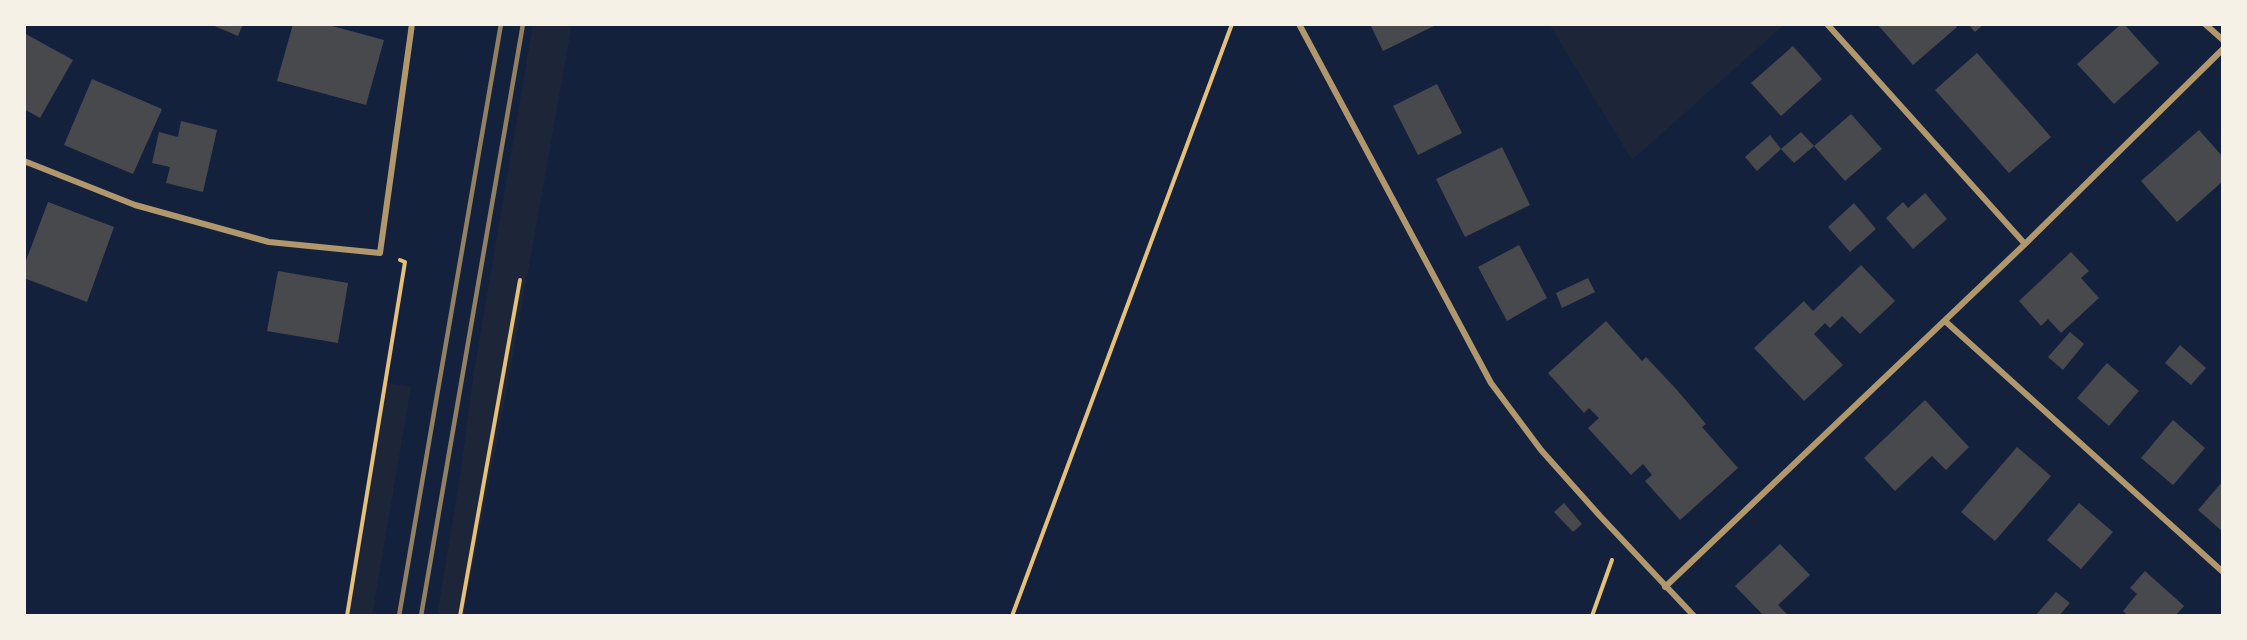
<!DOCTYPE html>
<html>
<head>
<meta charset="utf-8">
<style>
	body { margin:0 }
	#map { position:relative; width:2247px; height:640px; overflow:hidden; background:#14213d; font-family:"Source Sans 3",sans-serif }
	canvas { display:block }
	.frame { position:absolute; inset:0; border:26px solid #f6f1e7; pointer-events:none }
</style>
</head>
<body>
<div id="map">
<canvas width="2247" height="640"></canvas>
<div class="frame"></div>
</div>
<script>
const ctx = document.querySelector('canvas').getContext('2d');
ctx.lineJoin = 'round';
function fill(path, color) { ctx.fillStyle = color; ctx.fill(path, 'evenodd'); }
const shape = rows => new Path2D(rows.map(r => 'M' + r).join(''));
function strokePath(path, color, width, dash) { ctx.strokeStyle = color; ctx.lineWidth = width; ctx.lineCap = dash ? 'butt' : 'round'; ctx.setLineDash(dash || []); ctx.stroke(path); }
const green = shape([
	[533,24,572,24,508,384,463,616,437,616,461,470,473,378],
	[1549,24,1785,24,1632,160],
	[383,382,411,387,372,616,344,616]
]);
const building = shape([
	[210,24,243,24,238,36],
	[293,24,325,24,384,40,366,105,277,81],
	[1370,24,1438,24,1383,51],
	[1880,24,1955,24,1957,27,1913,65,1878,25],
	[1968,24,1984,24,1975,32],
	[2121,24,2124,24,2159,63,2114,104,2077,64],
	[24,33,73,60,40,118,24,109],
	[1793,46,1822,79,1781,116,1751,83],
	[1977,53,2051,137,2009,173,1935,90],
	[92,79,162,109,133,174,64,145],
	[1437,84,1462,133,1418,155,1393,106],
	[1851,114,1882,149,1845,181,1814,146],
	[181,121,217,130,203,192,166,183,170,167,152,163,159,132,178,137],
	[2199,130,2223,157,2223,181,2177,222,2141,181],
	[1801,132,1814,146,1794,163,1781,149],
	[1770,135,1781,149,1757,171,1745,157],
	[1502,147,1530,205,1465,237,1436,179],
	[1925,193,1947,219,1913,249,1886,218,1903,202,1908,208],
	[48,202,114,227,87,302,24,278,24,266],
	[1854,203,1876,229,1850,252,1828,227],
	[1519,245,1547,298,1507,321,1478,267],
	[2071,252,2089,271,2081,278,2099,298,2061,333,2048,319,2041,326,2019,301],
	[1861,265,1895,301,1860,334,1842,316,1830,328,1825,323,1814,334,1843,365,1804,401,1754,348,1804,301,1813,311],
	[278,271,348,283,338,343,267,331],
	[1588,278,1595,292,1562,308,1556,293],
	[1606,321,1642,361,1646,357,1677,390,1706,424,1702,427,1738,468,1680,520,1645,481,1652,475,1643,464,1631,475,1588,428,1599,418,1589,408,1584,413,1548,373],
	[2070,332,2084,344,2063,370,2048,357],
	[2180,345,2206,368,2191,385,2165,363],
	[2107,363,2139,391,2109,426,2077,398],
	[1925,400,1969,447,1946,470,1932,456,1895,491,1864,458],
	[2173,420,2205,448,2173,485,2141,458],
	[2017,447,2051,476,1995,541,1961,512],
	[2223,481,2223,532,2198,510],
	[1564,503,1582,524,1573,532,1554,512],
	[2079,503,2113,532,2081,569,2047,540],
	[1780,544,1810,575,1778,605,1789,616,1764,616,1735,586],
	[2145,571,2184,606,2175,616,2128,616,2123,611,2137,594,2130,588],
	[2056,592,2070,603,2059,616,2035,616]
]);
const path = shape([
	[347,616,405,262,400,260],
	[460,616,520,280],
	[1012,616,1232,24],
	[1592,616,1612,560]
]);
const minor = shape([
	[1299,24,1491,383,1541,450,1600,516,1694,616],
	[1827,24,2025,244],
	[2205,24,2223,40],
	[24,161,135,205,269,242,380,253,412,24],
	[1945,321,2223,572],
	[1665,587,2025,244,2223,49]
]);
const rail = shape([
	[399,616,501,24],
	[421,616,523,24]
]);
fill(green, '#1d2539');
fill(building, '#48494c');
strokePath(path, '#e5c07b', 4);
strokePath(minor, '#b1986c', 6);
strokePath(rail, '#918062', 4.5);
</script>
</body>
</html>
